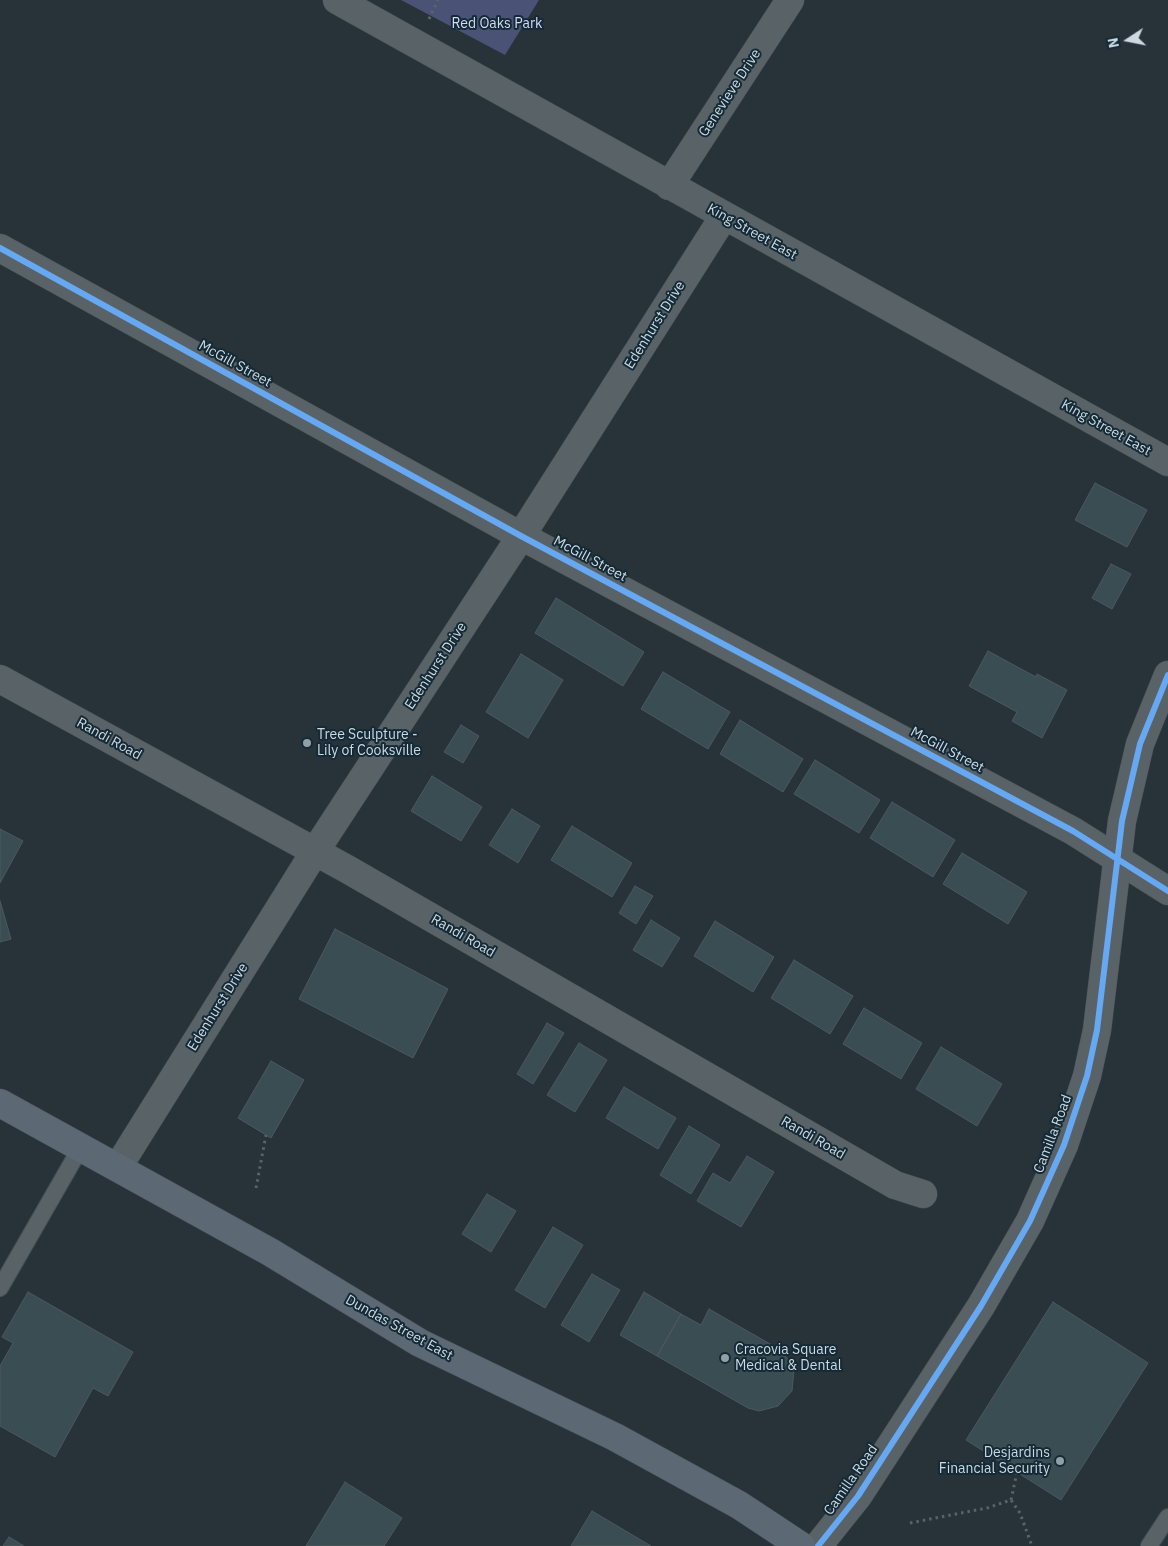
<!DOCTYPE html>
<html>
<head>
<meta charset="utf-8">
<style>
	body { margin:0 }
	#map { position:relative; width:1168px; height:1546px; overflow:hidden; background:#273239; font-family:"IBM Plex Sans",sans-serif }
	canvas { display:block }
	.north { position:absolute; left:1103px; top:15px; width:50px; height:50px; -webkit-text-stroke:4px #152a37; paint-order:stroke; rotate:259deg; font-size:14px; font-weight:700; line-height:20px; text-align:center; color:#ccd9e1 }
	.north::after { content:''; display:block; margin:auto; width:18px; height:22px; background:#ccd9e1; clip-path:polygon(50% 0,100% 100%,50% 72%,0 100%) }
</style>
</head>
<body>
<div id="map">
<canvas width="1168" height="1546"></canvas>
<div class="north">N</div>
</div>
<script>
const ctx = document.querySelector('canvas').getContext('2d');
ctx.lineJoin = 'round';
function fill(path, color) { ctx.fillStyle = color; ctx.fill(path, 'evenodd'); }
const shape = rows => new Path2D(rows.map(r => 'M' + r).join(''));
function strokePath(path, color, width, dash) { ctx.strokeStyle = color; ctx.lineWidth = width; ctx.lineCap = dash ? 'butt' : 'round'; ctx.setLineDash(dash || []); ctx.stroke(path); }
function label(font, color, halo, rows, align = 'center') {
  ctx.font = font + ' "IBM Plex Sans",sans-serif'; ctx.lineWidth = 4; ctx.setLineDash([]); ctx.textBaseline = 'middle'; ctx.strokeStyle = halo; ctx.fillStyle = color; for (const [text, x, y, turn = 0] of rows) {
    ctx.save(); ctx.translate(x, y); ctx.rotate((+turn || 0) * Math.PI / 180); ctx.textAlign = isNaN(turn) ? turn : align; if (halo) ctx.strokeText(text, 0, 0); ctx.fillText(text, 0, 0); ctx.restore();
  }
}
const green = shape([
	[401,0,539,0,505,55]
]);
const building = shape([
	[1095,483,1147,510,1127,547,1075,520,1095,483],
	[1111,564,1131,574,1112,609,1092,598,1111,564],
	[556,598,644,652,623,686,535,633,556,598],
	[988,651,1036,677,1037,674,1067,690,1042,738,1012,721,1017,712,969,686,988,651],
	[521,654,563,680,528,738,486,712,521,654],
	[663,672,730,712,708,749,641,709,663,672],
	[740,720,803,759,783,792,720,754,740,720],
	[461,725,479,736,463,763,444,752,461,725],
	[815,760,880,800,859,833,794,794,815,760],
	[432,776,482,807,461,841,411,811,432,776],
	[892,802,955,840,933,877,870,838,892,802],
	[512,809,540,826,518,863,489,845,512,809],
	[572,826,632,863,612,897,551,860,572,826],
	[0,829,23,841,0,883,0,829],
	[962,853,1027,892,1008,924,943,884,962,853],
	[635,886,653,896,636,924,619,913,635,886],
	[0,901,11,939,0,942,0,901],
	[651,920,680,938,662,967,633,950,651,920],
	[715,921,774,957,753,992,694,956,715,921],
	[335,929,448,989,413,1058,299,999,335,929],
	[794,960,853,996,830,1034,771,998,794,960],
	[864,1008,922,1043,901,1079,843,1044,864,1008],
	[547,1023,564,1033,533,1084,517,1074,547,1023],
	[579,1043,607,1060,575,1112,547,1095,579,1043],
	[941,1047,1002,1084,977,1126,916,1089,941,1047],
	[271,1061,304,1080,271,1138,238,1118,271,1061],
	[624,1087,676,1118,658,1149,606,1118,624,1087],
	[689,1126,720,1145,691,1194,660,1175,689,1126],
	[747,1156,774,1172,741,1227,697,1201,713,1173,730,1183,747,1156],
	[487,1194,516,1211,491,1252,462,1234,487,1194],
	[553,1227,583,1245,545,1308,515,1290,553,1227],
	[592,1274,620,1290,589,1342,561,1325,592,1274],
	[28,1292,133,1352,108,1396,93,1388,55,1457,0,1426,0,1366,13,1343,2,1337,28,1292],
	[644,1292,681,1314,657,1356,620,1335,644,1292],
	[1053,1302,1148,1363,1061,1500,966,1440,1053,1302],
	[709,1309,777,1348,790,1361,794,1370,792,1391,778,1406,759,1411,748,1408,657,1356,681,1314,701,1325,709,1309],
	[345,1482,402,1518,384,1546,306,1546,345,1482],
	[592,1511,651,1546,571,1546,592,1511],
	[9,1537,24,1546,3,1546,9,1537]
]);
const path = shape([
	[429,19,438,0],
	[256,1188,266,1135],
	[1011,1500,1017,1472],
	[910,1523,987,1508,1011,1500,1020,1513,1032,1546]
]);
const service = shape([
	[0,1288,81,1147],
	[1149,1546,1168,1517]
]);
const minor = shape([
	[337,0,1168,462],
	[669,186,790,0],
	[0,248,521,536,1073,831,1168,891],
	[0,679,347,869,895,1185,923,1194],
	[118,1167,314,853,521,536,724,216]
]);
const tertiary = shape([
	[818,1546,858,1496,981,1306,1030,1221,1064,1145,1087,1076,1097,1030,1122,821,1140,744,1168,675]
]);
const primary = shape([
	[0,1103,270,1252,420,1343,615,1437,739,1505,801,1546]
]);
const cycleway = shape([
	[0,248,521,536,1073,831,1168,891],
	[818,1546,858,1496,981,1306,1030,1221,1064,1145,1087,1076,1097,1030,1122,821,1140,744,1168,675]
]);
const markers = [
	[307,743,5,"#929fa6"],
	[725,1358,5,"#929fa6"],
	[1060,1461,5,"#929fa6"]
];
const parkNames = [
	["Red Oaks Park",497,24]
];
const streetNames = [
	["Genevieve Drive",730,93,-57],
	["King Street East",752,232,29],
	["Edenhurst Drive",655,325,-58],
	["McGill Street",235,364,29],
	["King Street East",1106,428,29],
	["McGill Street",590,559,28],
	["Edenhurst Drive",436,666,-57],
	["Randi Road",109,739,29],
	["McGill Street",947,750,28],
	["Randi Road",463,936,30],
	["Edenhurst Drive",218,1007,-58],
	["Camilla Road",1053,1134,-69],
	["Randi Road",813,1138,30],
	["Dundas Street East",399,1328,29],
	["Camilla Road",851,1480,-55]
];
const poiNames = [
	["Tree Sculpture -",317,735],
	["Lily of Cooksville",317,751],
	["Cracovia Square",735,1350],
	["Medical & Dental",735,1366],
	["Desjardins",1050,1453,"right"],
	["Financial Security",1050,1469,"right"]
];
fill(green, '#4a5275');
fill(building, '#3a4d53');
strokePath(building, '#4e585d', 1);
strokePath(service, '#454f56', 18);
strokePath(minor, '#454f56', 29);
strokePath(tertiary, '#454f56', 29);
strokePath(primary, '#454f56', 29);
strokePath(path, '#5b6268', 3, [2.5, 4]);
strokePath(service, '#596267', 16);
strokePath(minor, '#596267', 28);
strokePath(tertiary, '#596267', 28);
strokePath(primary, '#5c6874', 28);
strokePath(cycleway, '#66a8f1', 6);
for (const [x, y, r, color] of markers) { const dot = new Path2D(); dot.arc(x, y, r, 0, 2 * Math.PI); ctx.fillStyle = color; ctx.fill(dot); strokePath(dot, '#152a37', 2); }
label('14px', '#d3d9f6', '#152a37', parkNames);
label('14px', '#ccd9e1', '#152a37', streetNames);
label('14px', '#ccd9e1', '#152a37', poiNames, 'left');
</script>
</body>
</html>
